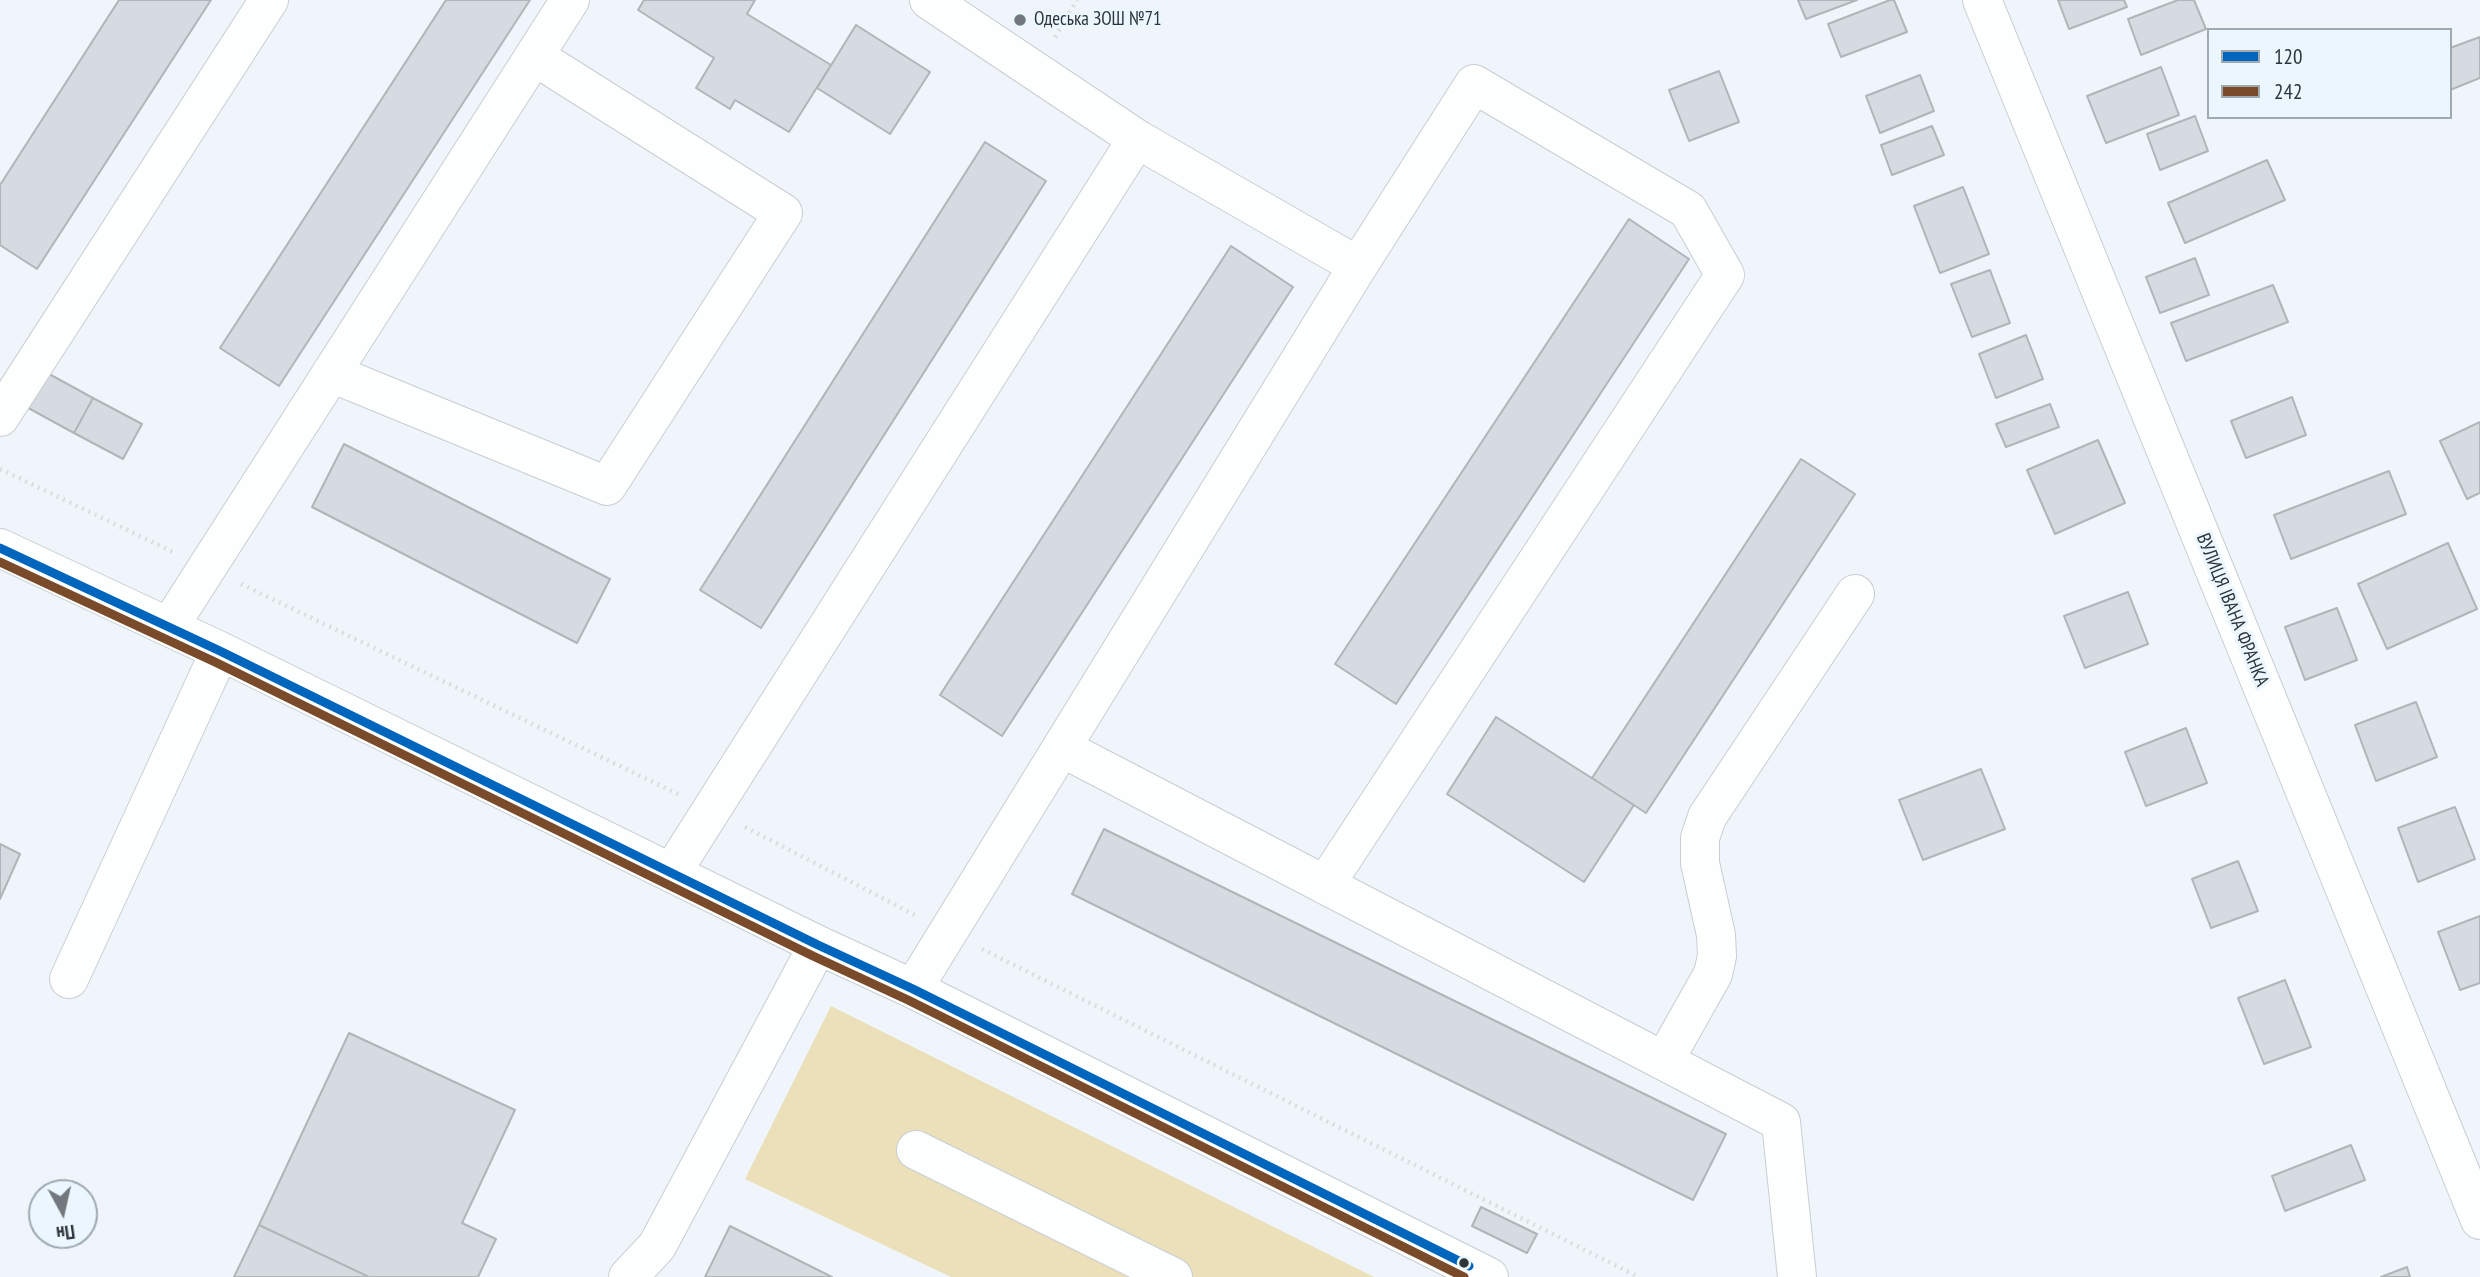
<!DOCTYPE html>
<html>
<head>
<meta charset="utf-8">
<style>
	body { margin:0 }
	#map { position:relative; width:2480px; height:1277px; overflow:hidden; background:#eff5fa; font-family:"PT Sans Narrow",sans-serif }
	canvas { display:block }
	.legend { position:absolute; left:2207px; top:28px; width:245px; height:91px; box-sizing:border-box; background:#ebf6fe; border:2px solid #9fa9b0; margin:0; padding:9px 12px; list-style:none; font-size:21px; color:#2e353a }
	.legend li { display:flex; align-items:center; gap:14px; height:35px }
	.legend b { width:35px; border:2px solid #9fa9b0 }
	.north { position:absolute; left:28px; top:1179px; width:70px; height:70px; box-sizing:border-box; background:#ebf6fe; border:2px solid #9fa9b0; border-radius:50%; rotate:172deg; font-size:19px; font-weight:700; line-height:28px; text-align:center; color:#2e353a }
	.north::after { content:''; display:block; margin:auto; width:24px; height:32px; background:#72787d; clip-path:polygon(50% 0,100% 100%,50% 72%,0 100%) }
</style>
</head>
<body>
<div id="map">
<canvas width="2480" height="1277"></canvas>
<ul class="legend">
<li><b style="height:9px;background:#0065bd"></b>120</li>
<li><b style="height:9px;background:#7a4b2a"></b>242</li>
</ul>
<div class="north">Пн</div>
</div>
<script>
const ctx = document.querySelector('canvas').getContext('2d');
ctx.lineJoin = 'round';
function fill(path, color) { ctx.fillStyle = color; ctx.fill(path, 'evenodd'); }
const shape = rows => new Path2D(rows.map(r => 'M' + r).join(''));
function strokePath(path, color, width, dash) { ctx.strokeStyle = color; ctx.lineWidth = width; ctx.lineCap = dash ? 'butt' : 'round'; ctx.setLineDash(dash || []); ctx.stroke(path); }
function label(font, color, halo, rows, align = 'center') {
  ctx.font = font + ' "PT Sans Narrow",sans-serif'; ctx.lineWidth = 6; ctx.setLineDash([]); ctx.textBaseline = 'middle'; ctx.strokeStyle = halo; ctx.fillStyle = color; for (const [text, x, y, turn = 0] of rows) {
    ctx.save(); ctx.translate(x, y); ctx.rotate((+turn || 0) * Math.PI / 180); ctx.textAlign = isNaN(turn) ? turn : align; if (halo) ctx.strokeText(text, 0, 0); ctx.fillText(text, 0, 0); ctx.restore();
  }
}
const green = shape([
	[831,1006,1374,1277,951,1277,745,1179]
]);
const building = shape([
	[119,0,211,0,37,269,0,245,0,185,119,0],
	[446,0,530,0,279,386,220,348,446,0],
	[644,0,755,0,747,14,831,65,789,132,735,100,730,109,696,88,714,58,638,10,644,0],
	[1798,0,1857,0,1806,19,1798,0],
	[1890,0,1894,0,1907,32,1841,57,1828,24,1890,0],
	[2058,0,2124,0,2127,7,2069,29,2058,0],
	[2178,0,2194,0,2206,29,2141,55,2128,19,2178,0],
	[856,25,930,72,890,134,817,88,856,25],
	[2480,37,2480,78,2450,90,2450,48,2480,37],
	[2161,67,2179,115,2106,143,2087,96,2161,67],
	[1719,71,1739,122,1689,141,1669,90,1719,71],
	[1920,75,1934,111,1880,133,1866,96,1920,75],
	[2195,116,2208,151,2160,170,2147,134,2195,116],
	[1932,126,1944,155,1892,175,1881,145,1932,126],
	[985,142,1046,181,761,628,700,590,985,142],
	[2267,160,2285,200,2185,243,2168,203,2267,160],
	[1963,187,1989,254,1940,273,1914,206,1963,187],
	[1629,219,1689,259,1396,704,1335,664,1629,219],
	[1231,246,1293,287,1002,736,940,695,1231,246],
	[2195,258,2209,295,2160,313,2146,277,2195,258],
	[1990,270,2010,323,1972,337,1951,284,1990,270],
	[2273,285,2288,322,2186,361,2171,323,2273,285],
	[2026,335,2043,379,1996,398,1979,354,2026,335],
	[40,369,93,398,74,433,21,404,40,369],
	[2292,397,2306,435,2246,458,2231,421,2292,397],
	[93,398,142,424,123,459,74,433,93,398],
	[2050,404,2059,427,2006,447,1996,424,2050,404],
	[2480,422,2480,493,2467,499,2440,441,2480,422],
	[2098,440,2125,503,2055,534,2027,470,2098,440],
	[344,444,610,579,577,643,312,507,344,444],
	[1801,459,1855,494,1646,813,1592,778,1801,459],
	[2389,471,2406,514,2291,559,2274,515,2389,471],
	[2448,543,2477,609,2387,649,2358,584,2448,543],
	[2128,592,2148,644,2085,668,2064,616,2128,592],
	[2337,608,2357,660,2305,680,2285,627,2337,608],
	[2416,702,2437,757,2376,781,2355,725,2416,702],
	[1496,717,1634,805,1584,882,1447,794,1496,717],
	[2186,728,2207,783,2146,806,2125,752,2186,728],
	[1981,769,2005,829,1923,860,1899,800,1981,769],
	[2455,807,2475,859,2418,882,2398,828,2455,807],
	[1104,829,1726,1134,1693,1200,1072,894,1104,829],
	[0,844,20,854,0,899,0,844],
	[2238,861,2258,911,2211,928,2192,879,2238,861],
	[2480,916,2480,983,2460,990,2438,932,2480,916],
	[2285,980,2311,1047,2264,1064,2238,998,2285,980],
	[349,1033,515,1110,462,1223,496,1239,478,1277,369,1277,259,1225,349,1033],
	[2351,1145,2365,1180,2285,1211,2272,1176,2351,1145],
	[1481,1207,1537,1234,1527,1253,1472,1226,1481,1207],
	[259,1225,369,1277,234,1277,259,1225],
	[730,1226,832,1277,705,1277,730,1226],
	[2407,1267,2410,1277,2381,1277,2407,1267]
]);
const path = shape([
	[1055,37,1077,0],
	[0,469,173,552],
	[241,584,678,794],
	[745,827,915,915],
	[982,949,1639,1277]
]);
const minor = shape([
	[929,0,1137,139,1358,266],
	[1982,0,2480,1220],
	[331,373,607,486,783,213,534,56],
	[0,417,269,0],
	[0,548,220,651,818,945,913,989,1489,1277],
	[169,627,570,0],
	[1062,748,1781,1122,1797,1277],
	[672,872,1137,139],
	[69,979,220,651],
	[913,989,1358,266,1474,84,1688,210,1725,275,1325,885],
	[1664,1061,1713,974,1717,956,1716,935,1700,863,1700,838,1707,817,1855,594],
	[916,1150,1173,1277],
	[628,1277,657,1246,818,945]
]);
const bus1 = shape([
	[0,548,220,651,818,945,913,989,1469,1266]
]);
const bus2 = shape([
	[0,562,215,662,813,956,908,1000,1464,1277]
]);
const markers = [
	[1020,20,7,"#72787d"],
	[1464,1263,6,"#2e353a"]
];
const poiNames = [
	["Одеська ЗОШ №71",1034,20]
];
const streetNames = [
	["ВУЛИЦЯ ІВАНА ФРАНКА",2232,610,68]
];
fill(green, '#ece0ba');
fill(building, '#d5dbe0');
strokePath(building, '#afb5b9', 2);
strokePath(minor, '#c8ced3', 40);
strokePath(path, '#dbdcde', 4.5, [2, 5]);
strokePath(minor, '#fdfefe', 38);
strokePath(bus1, '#0065bd', 9);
strokePath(bus2, '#7a4b2a', 9);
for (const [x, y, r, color] of markers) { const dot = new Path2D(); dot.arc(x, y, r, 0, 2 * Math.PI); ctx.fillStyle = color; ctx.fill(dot); strokePath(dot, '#ebf6fe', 2.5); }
label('19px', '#2e353a', '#ebf6fe', poiNames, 'left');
label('19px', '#2e353a', '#ebf6fe', streetNames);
</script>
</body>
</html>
